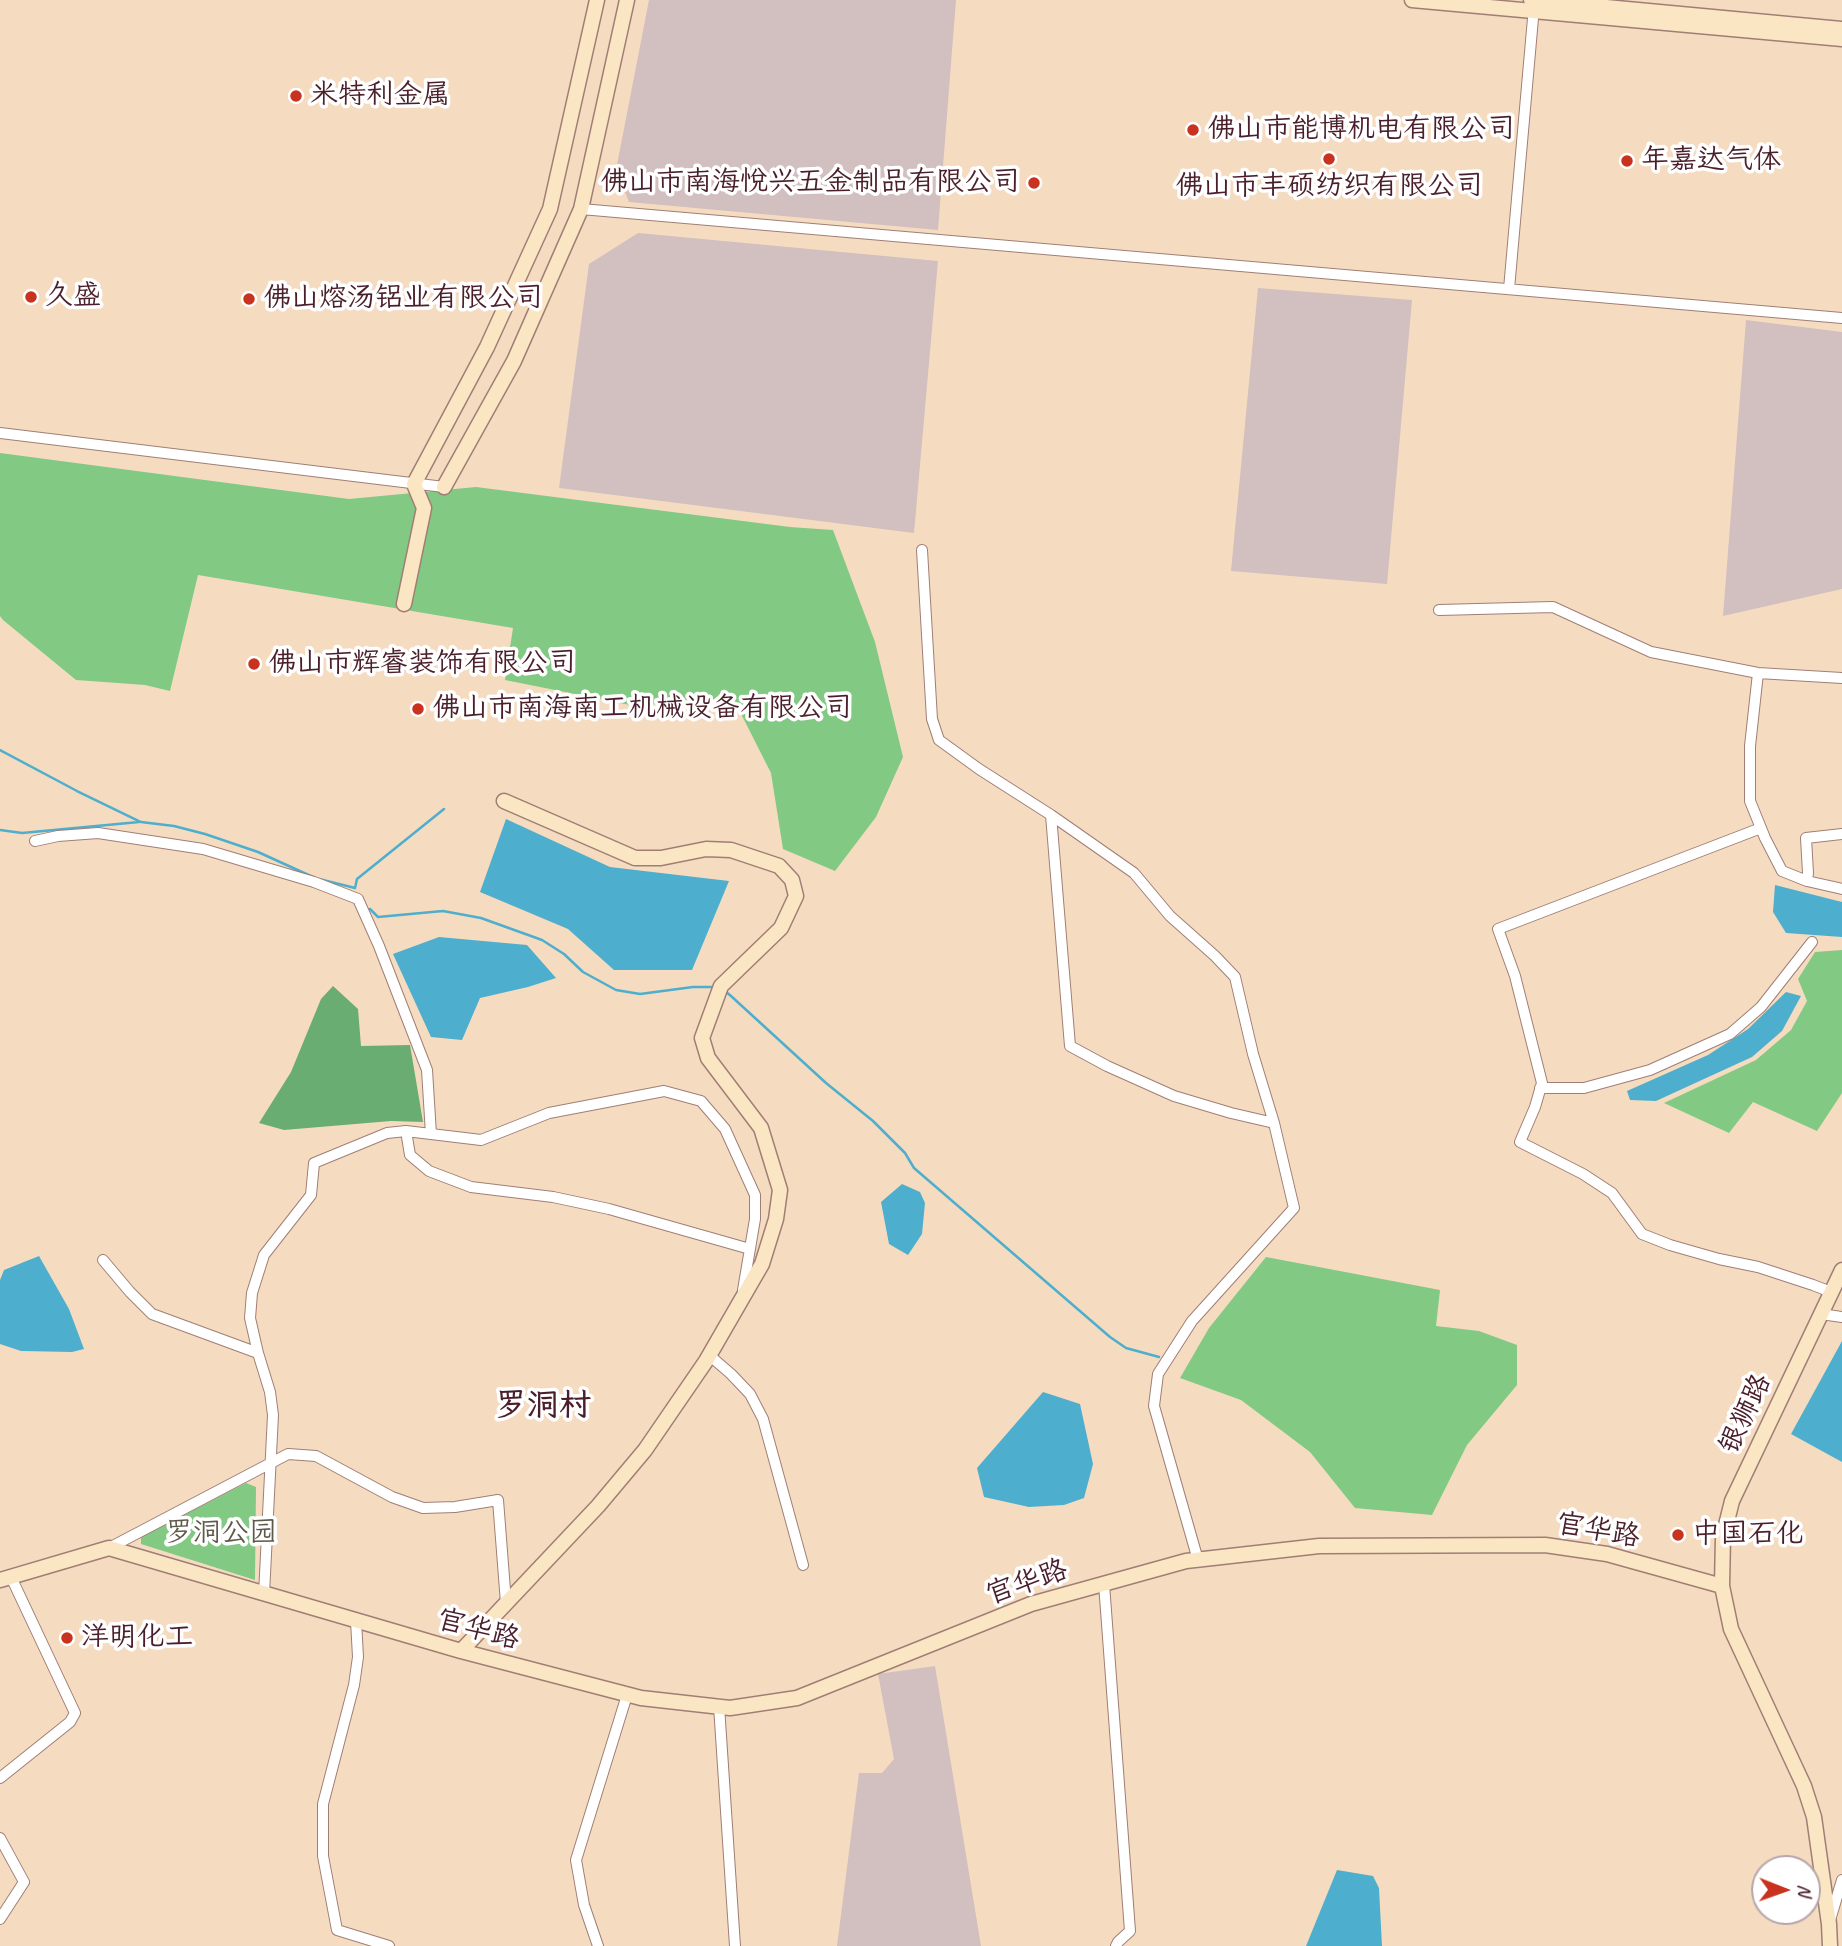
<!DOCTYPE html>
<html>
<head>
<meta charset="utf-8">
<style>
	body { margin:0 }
	#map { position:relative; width:1842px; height:1946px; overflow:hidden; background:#f5dcc0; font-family:Caveat,sans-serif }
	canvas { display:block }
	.north { position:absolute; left:1751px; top:1855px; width:70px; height:70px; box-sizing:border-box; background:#fff; border:2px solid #b7a5aa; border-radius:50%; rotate:91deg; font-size:19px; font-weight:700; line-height:28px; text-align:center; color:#4a1f2b }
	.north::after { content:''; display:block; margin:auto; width:24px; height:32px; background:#c8321e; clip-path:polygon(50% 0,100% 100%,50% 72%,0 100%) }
</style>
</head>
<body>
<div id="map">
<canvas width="1842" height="1946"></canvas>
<div class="north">N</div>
</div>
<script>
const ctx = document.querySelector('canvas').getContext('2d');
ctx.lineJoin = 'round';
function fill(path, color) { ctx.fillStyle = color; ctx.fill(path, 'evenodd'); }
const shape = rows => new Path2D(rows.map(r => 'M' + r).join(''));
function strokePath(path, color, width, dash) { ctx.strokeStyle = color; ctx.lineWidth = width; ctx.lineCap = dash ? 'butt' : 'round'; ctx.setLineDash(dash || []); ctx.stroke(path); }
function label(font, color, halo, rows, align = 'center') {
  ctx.font = font + ' Caveat,"LXGW WenKai TC",sans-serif'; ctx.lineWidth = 7; ctx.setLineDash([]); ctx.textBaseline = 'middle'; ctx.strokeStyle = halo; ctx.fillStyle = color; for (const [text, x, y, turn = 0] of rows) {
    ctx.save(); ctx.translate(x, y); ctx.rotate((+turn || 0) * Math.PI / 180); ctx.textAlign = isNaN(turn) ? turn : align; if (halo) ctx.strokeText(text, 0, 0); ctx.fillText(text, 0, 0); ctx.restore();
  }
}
const industrial = shape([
	[649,0,956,0,938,230,629,202,616,170],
	[638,233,938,261,914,533,559,488,589,264],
	[1258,288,1412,300,1387,584,1231,571],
	[1746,320,1842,332,1842,589,1723,616],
	[935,1666,981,1946,837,1946,859,1773,882,1773,894,1759,878,1674]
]);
const green = shape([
	[0,453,349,499,476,487,790,527,833,530,875,642,903,757,876,817,835,871,783,849,771,773,733,698,635,706,505,680,513,628,198,575,170,691,145,685,76,680,3,620,0,616],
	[1842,950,1842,1093,1817,1131,1753,1102,1729,1133,1664,1103,1756,1060,1791,1030,1807,1001,1798,979,1815,952],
	[1266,1257,1440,1290,1436,1326,1479,1331,1517,1345,1517,1385,1467,1445,1432,1515,1355,1508,1310,1452,1241,1400,1180,1378,1209,1328],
	[246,1483,256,1487,255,1580,141,1544,141,1537]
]);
const forest = shape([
	[333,986,358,1009,361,1046,410,1045,423,1122,391,1121,284,1130,259,1123,291,1072,321,999]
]);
const water = shape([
	[506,819,610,867,729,881,692,970,614,970,568,929,480,892],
	[1775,885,1842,902,1842,937,1786,933,1773,912],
	[439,937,527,945,556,978,528,987,480,998,462,1040,431,1037,393,954],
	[1786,992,1801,996,1782,1031,1752,1057,1656,1101,1630,1100,1627,1091,1708,1055,1748,1029],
	[902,1184,920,1192,925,1203,922,1234,908,1255,889,1244,881,1202],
	[39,1256,69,1309,84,1349,72,1352,21,1351,0,1344,0,1280,4,1270],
	[1842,1341,1842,1462,1791,1434],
	[1043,1392,1080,1404,1093,1464,1084,1498,1064,1505,1029,1507,984,1497,977,1468],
	[1337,1870,1373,1876,1379,1888,1382,1946,1306,1946]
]);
const stream = shape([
	[0,750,77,791,141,822,174,826,205,834,258,852,313,877],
	[0,830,22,833,139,822],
	[319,879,355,888,357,879,444,809],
	[370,909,378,917,443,911,481,918,542,940,564,954,583,972,616,990,640,994,693,987,716,987],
	[725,991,731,996,826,1083,873,1121,905,1153,914,1168,1110,1337,1126,1348,1159,1357]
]);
const street = shape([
	[581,209,1842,318],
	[1509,289,1534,7],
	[0,433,444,487],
	[922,550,932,719,939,740,979,769,1051,815,1070,1046,1107,1066,1174,1096,1231,1113,1274,1123,1294,1208,1192,1321,1158,1374,1154,1406,1198,1560],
	[1439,610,1553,607,1651,652,1758,673,1842,678],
	[1758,673,1750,746,1750,801,1765,838,1782,871,1807,881,1842,889],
	[1051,815,1134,873,1170,916,1215,956,1235,977,1253,1054,1274,1123],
	[1761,828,1498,929,1515,976,1542,1083,1535,1107,1520,1142,1583,1174,1612,1193,1642,1234,1670,1245,1719,1259,1758,1267,1813,1285,1831,1292],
	[35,841,58,836,98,833,203,849,314,882,358,899,379,946,427,1070,431,1134],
	[1807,881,1808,873,1806,838,1842,834],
	[1540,1088,1584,1088,1650,1070,1730,1034,1761,1007,1812,942],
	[406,1131,481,1140,549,1113,664,1091,701,1101,725,1129,755,1195,755,1219,743,1290],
	[103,1260,130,1292,152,1314,258,1353,250,1318,252,1293,264,1255,311,1195,314,1163,387,1133,406,1131,410,1155,429,1171,471,1187,553,1197,609,1209,750,1249],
	[1821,1314,1842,1317],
	[258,1353,270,1392,273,1415,264,1594],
	[709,1355,731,1374,750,1394,763,1419,803,1565],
	[109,1548,288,1454,316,1456,392,1497,423,1508,455,1507,498,1500,506,1603],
	[1104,1584,1130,1931,1118,1942,1116,1946],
	[356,1621,358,1657,354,1685,323,1804,323,1856,337,1930,389,1946],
	[719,1706,735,1946],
	[0,1778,70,1722,75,1713,11,1577],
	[0,1838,24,1882,0,1919],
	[1830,1920,1842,1880],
	[598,1946,584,1905,576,1860,627,1695]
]);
const secondary = shape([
	[1412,0,1842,39],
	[1531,0,1842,29],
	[444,487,514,361,581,209,627,0],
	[404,604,424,508,414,484,487,347,550,209,597,0],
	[0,1580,109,1548,461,1651,641,1698,730,1708,797,1698,1031,1604,1186,1561,1319,1546,1545,1545,1607,1554,1722,1586],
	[461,1651,598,1506,645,1450,706,1361,762,1264,776,1219,780,1190,761,1128,708,1058,702,1038,721,986,781,928,796,896,792,880,779,866,731,850,706,849,661,858,635,858,504,801],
	[1830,1946,1829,1924,1814,1817,1804,1786,1731,1629,1722,1586,1723,1537,1732,1501,1842,1270]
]);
const markers = [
	[296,96,7,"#c8321e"],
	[1193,130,7,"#c8321e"],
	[1329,159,7,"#c8321e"],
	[1627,161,7,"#c8321e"],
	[1034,183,7,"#c8321e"],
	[31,297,7,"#c8321e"],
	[249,299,7,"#c8321e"],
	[254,664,7,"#c8321e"],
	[418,709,7,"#c8321e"],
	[1678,1535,7,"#c8321e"],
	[67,1638,7,"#c8321e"]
];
const poiNames = [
	["米特利金属",310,96],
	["佛山市能博机电有限公司",1207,130],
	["年嘉达气体",1641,161],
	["佛山市南海悦兴五金制品有限公司",1020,183,"right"],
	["佛山市丰硕纺织有限公司",1329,187,"center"],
	["久盛",45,297],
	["佛山熔汤铝业有限公司",263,299],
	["佛山市辉睿装饰有限公司",268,664],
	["佛山市南海南工机械设备有限公司",432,709],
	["中国石化",1692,1535],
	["洋明化工",81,1638]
];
const streetNames = [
	["银狮路",1746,1414,-65],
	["官华路",1598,1531,10],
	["官华路",1027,1583,-19],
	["官华路",478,1630,15]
];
const parkNames = [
	["罗洞公园",221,1534]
];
const quarterNames = [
	["罗洞村",543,1407]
];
fill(industrial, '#d2bfbf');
fill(green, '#82c984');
fill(forest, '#69ad72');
fill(water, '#4eaecd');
strokePath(stream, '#4eaecd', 2.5);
strokePath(street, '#a07e76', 12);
strokePath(secondary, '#a07e76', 17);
strokePath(street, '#fff', 10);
strokePath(secondary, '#fbe6c4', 14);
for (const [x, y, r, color] of markers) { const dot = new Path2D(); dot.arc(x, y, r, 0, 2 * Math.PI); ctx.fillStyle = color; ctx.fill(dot); strokePath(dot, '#fff', 2.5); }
label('28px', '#4a1f2b', '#fff', poiNames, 'left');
label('28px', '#4a1f2b', '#fff', streetNames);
label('28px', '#5e5a4a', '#fff', parkNames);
label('bold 32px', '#4a1f2b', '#fff', quarterNames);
</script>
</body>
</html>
